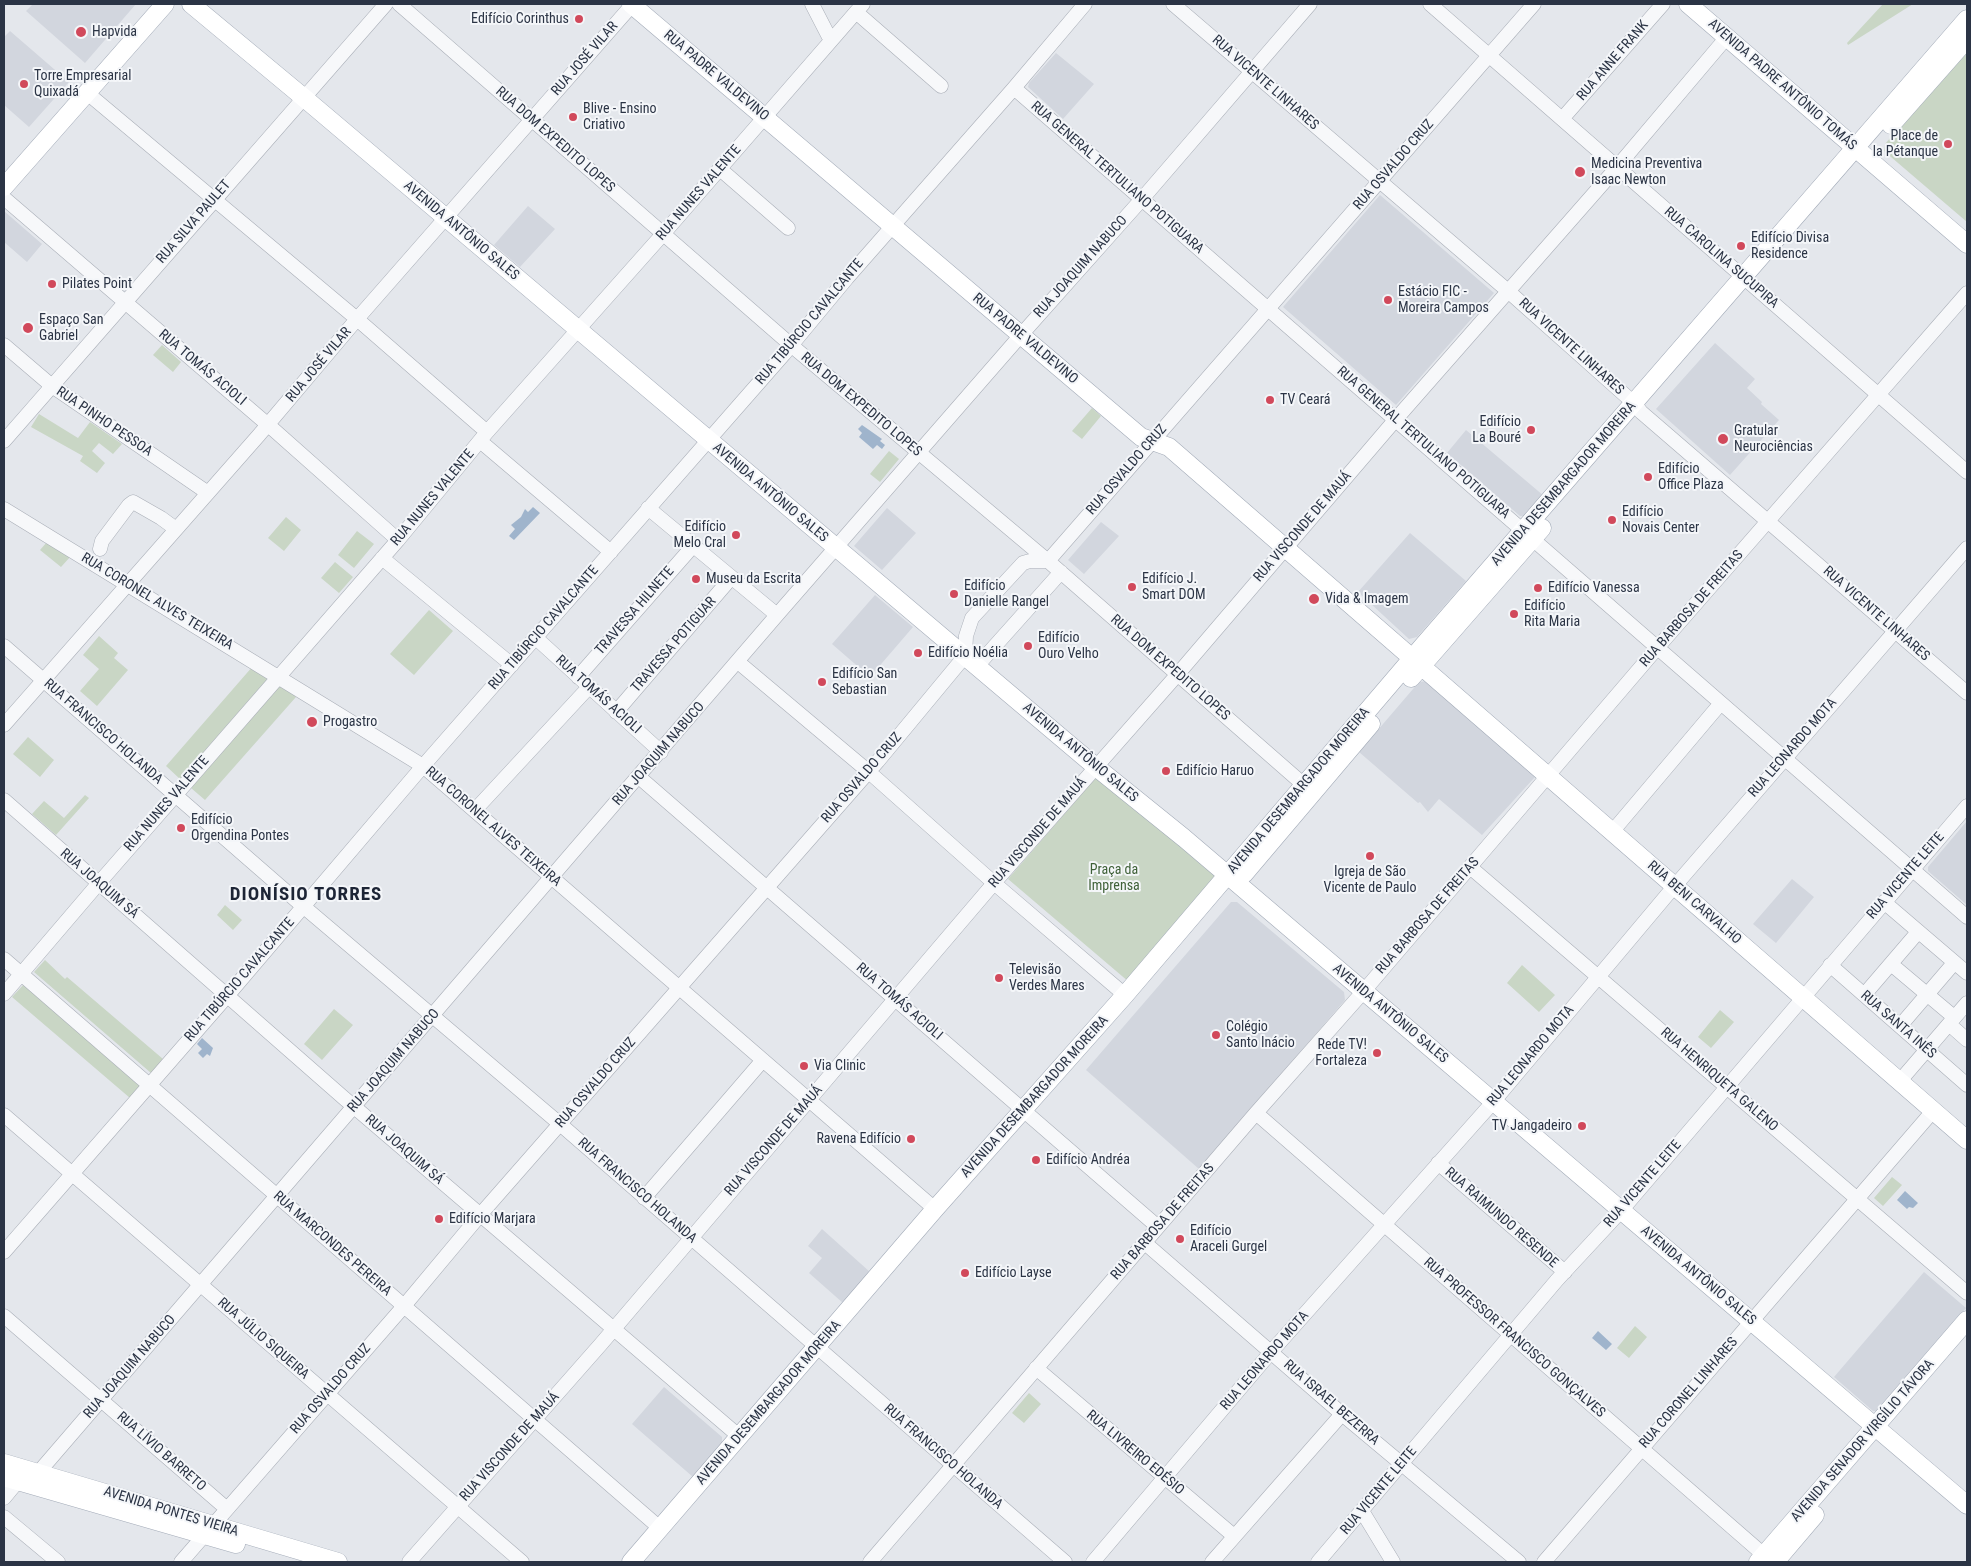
<!DOCTYPE html>
<html>
<head>
<meta charset="utf-8">
<style>
	body { margin:0 }
	#map { position:relative; width:1971px; height:1566px; overflow:hidden; background:#e4e7ec; font-family:"Roboto Condensed",sans-serif }
	canvas { display:block }
	.frame { position:absolute; inset:0; border:5px solid #2b3445; pointer-events:none }
</style>
</head>
<body>
<div id="map">
<canvas width="1971" height="1566"></canvas>
<div class="frame"></div>
</div>
<script>
const ctx = document.querySelector('canvas').getContext('2d');
ctx.lineJoin = 'round';
function fill(path, color) { ctx.fillStyle = color; ctx.fill(path, 'evenodd'); }
const shape = rows => new Path2D(rows.map(r => 'M' + r).join(''));
function strokePath(path, color, width, dash) { ctx.strokeStyle = color; ctx.lineWidth = width; ctx.lineCap = dash ? 'butt' : 'round'; ctx.setLineDash(dash || []); ctx.stroke(path); }
function label(font, color, halo, rows, align = 'center') {
  ctx.font = font + ' "Roboto Condensed",sans-serif'; ctx.lineWidth = 4; ctx.setLineDash([]); ctx.textBaseline = 'middle'; ctx.strokeStyle = halo; ctx.fillStyle = color; for (const [text, x, y, turn = 0] of rows) {
    ctx.save(); ctx.translate(x, y); ctx.rotate((+turn || 0) * Math.PI / 180); ctx.textAlign = isNaN(turn) ? turn : align; if (halo) ctx.strokeText(text, 0, 0); ctx.fillText(text, 0, 0); ctx.restore();
  }
}
const built = shape([
	[33,4,136,4,85,63,26,11],
	[10,31,69,82,29,127,4,105,4,37],
	[1056,53,1094,84,1063,119,1028,87,1029,83],
	[1380,195,1494,293,1396,405,1283,307],
	[528,206,555,229,520,267,494,245],
	[4,211,42,244,27,262,4,242],
	[1715,343,1755,379,1747,388,1762,402,1761,404,1779,420,1730,475,1656,409],
	[1466,430,1544,496,1525,516,1520,516,1447,453],
	[887,508,916,533,882,570,854,546],
	[1101,522,1119,536,1084,574,1068,560],
	[1410,533,1466,581,1417,637,1409,639,1358,592],
	[875,595,913,627,870,677,832,644],
	[1428,681,1535,772,1535,777,1482,835,1439,799,1428,812,1420,802,1418,803,1359,752,1419,682],
	[1967,821,1967,905,1928,871,1928,867],
	[1792,879,1814,897,1776,943,1753,924],
	[1231,902,1237,902,1344,992,1345,1000,1199,1169,1086,1070],
	[822,1229,870,1272,843,1303,809,1273,822,1258,808,1246],
	[1924,1272,1966,1308,1877,1411,1873,1411,1834,1377],
	[664,1387,722,1437,722,1443,693,1477,632,1424]
]);
const green = shape([
	[1883,4,1913,4,1848,45,1847,43],
	[1967,50,1967,222,1884,151,1885,144],
	[162,345,181,362,173,372,153,355],
	[1092,408,1101,416,1082,439,1072,431],
	[39,414,78,438,90,422,122,444,113,454,99,443,92,451,105,463,97,473,80,461,83,456,31,427],
	[889,451,899,459,880,482,870,474],
	[286,517,301,530,284,551,268,538],
	[357,531,374,544,354,568,338,555],
	[47,542,71,556,61,567,40,550],
	[335,562,353,577,339,593,321,578],
	[429,610,453,631,414,675,390,654],
	[99,636,118,653,114,658,128,670,97,706,80,691,99,669,83,655],
	[253,666,270,676,180,779,166,766],
	[281,684,296,697,205,800,191,788],
	[28,737,54,760,40,777,13,754],
	[1099,774,1220,877,1129,982,1008,879],
	[85,795,89,798,56,835,32,814,44,801,64,818],
	[225,905,242,920,233,930,217,915],
	[45,960,65,979,67,977,163,1059,151,1073,34,972],
	[1522,965,1555,995,1539,1012,1507,983],
	[25,983,142,1084,130,1098,12,997],
	[334,1009,353,1025,322,1060,304,1044],
	[1720,1010,1734,1022,1711,1048,1698,1037],
	[1892,1177,1902,1185,1883,1206,1874,1198],
	[1635,1326,1647,1337,1629,1358,1617,1348],
	[1029,1393,1041,1404,1024,1423,1012,1413]
]);
const water = shape([
	[862,425,882,439,880,441,885,445,882,449,877,445,873,449,859,437,862,433,858,429],
	[533,507,540,513,514,540,509,536,515,529,511,525,521,517,525,509,528,512],
	[202,1038,213,1048,210,1056,207,1054,203,1058,198,1053,202,1049,197,1044],
	[1905,1191,1918,1203,1913,1208,1909,1207,1907,1209,1897,1200],
	[1598,1331,1612,1344,1606,1350,1592,1338]
]);
const minor = shape([
	[399,4,798,351,1048,561,1304,785],
	[812,4,828,35,832,39],
	[1173,4,1508,291,1635,404,1641,412,1967,693],
	[1430,4,1967,472],
	[856,12,941,86],
	[1014,88,1967,917],
	[86,92,357,319,487,432],
	[1562,119,1663,4],
	[720,169,788,228],
	[4,198,274,430,398,540],
	[4,345,52,386,208,493],
	[4,441,386,4],
	[480,441,611,552],
	[648,508,777,615],
	[4,509,423,766,935,1209],
	[100,549,102,541,129,505,133,502,161,518,176,529],
	[382,558,512,665],
	[1048,561,1534,4],
	[536,638,661,752],
	[4,646,297,901,560,1124,1065,1562],
	[738,662,869,772,994,883,1125,995],
	[977,666,1061,572],
	[578,677,693,546],
	[616,712,731,578],
	[4,725,259,435,357,319,633,4],
	[639,777,1158,1227],
	[4,800,345,1099,740,1437],
	[475,810,589,687],
	[1612,832,1721,703],
	[1470,867,1967,1293],
	[1884,902,1967,973],
	[4,959,661,1529],
	[1891,964,1954,1017],
	[1830,965,1967,1085],
	[4,994,98,884,398,540,487,432,663,234,863,4],
	[1864,995,1918,932],
	[1949,1024,1967,1040],
	[1900,1026,1954,963],
	[1899,1082,1967,1003],
	[1256,1113,1772,1562],
	[4,1115,522,1562],
	[1438,1163,1565,1272],
	[644,1198,763,1060],
	[1145,1243,1342,1414,1519,1562],
	[4,1252,228,995,423,766,784,354,847,278,1014,88,1085,4],
	[4,1316,227,1509],
	[1036,1368,1234,1536],
	[4,1498,18,1481,38,1473,777,615,1021,335,1142,199,1310,4],
	[1362,1511,1393,1562],
	[4,1517,58,1562],
	[181,1562,404,1306,480,1215,878,761,965,656,966,636,972,618,1023,563,1030,561,1048,561],
	[409,1562,601,1344,994,883,1177,675,1396,419,1612,173,1727,37],
	[870,1562,1256,1113,1363,992,1658,647,1967,293],
	[1093,1562,1271,1352,1494,1101,1667,895,1967,548],
	[1212,1562,1342,1414],
	[1318,1562,1557,1280,1621,1211,1967,806],
	[1544,1562,1933,1111]
]);
const major = shape([
	[191,4,303,97,1096,767,1184,838,1967,1505],
	[631,4,1141,437,1169,447,1967,1140],
	[1688,4,1967,244],
	[1891,125,1967,39],
	[4,187,165,4],
	[1411,678,1542,528],
	[1244,874,1371,724],
	[4,1463,338,1562],
	[4,1477,236,1544],
	[631,1562,935,1209,1125,995,1421,648,1967,19],
	[1758,1562,1967,1320],
	[1775,1562,1815,1515]
]);
const markers = [
	[579,19,5,"#d1495b"],
	[81,32,6,"#d1495b"],
	[24,84,5,"#d1495b"],
	[573,117,5,"#d1495b"],
	[1948,144,5,"#d1495b"],
	[1580,172,6,"#d1495b"],
	[1741,246,5,"#d1495b"],
	[52,284,5,"#d1495b"],
	[1388,300,5,"#d1495b"],
	[28,328,6,"#d1495b"],
	[1270,400,5,"#d1495b"],
	[1531,430,5,"#d1495b"],
	[1723,439,6,"#d1495b"],
	[1648,477,5,"#d1495b"],
	[1612,520,5,"#d1495b"],
	[736,535,5,"#d1495b"],
	[696,579,5,"#d1495b"],
	[1132,587,5,"#d1495b"],
	[1538,588,5,"#d1495b"],
	[954,594,5,"#d1495b"],
	[1314,599,6,"#d1495b"],
	[1514,614,5,"#d1495b"],
	[1028,646,5,"#d1495b"],
	[918,653,5,"#d1495b"],
	[822,682,5,"#d1495b"],
	[312,722,6,"#d1495b"],
	[1166,771,5,"#d1495b"],
	[181,828,5,"#d1495b"],
	[1370,856,5,"#d1495b"],
	[999,978,5,"#d1495b"],
	[1216,1035,5,"#d1495b"],
	[1377,1053,5,"#d1495b"],
	[804,1066,5,"#d1495b"],
	[1582,1126,5,"#d1495b"],
	[911,1139,5,"#d1495b"],
	[1036,1160,5,"#d1495b"],
	[439,1219,5,"#d1495b"],
	[1180,1239,5,"#d1495b"],
	[965,1273,5,"#d1495b"]
];
const poiNames = [
	["Edifício Corinthus",569,19,"right"],
	["Hapvida",92,32],
	["Torre Empresarial",34,76],
	["Quixadá",34,92],
	["Blive - Ensino",583,109],
	["Criativo",583,125],
	["Place de",1938,136,"right"],
	["la Pétanque",1938,152,"right"],
	["Medicina Preventiva",1591,164],
	["Isaac Newton",1591,180],
	["Edifício Divisa",1751,238],
	["Residence",1751,254],
	["Pilates Point",62,284],
	["Estácio FIC -",1398,292],
	["Moreira Campos",1398,308],
	["Espaço San",39,320],
	["Gabriel",39,336],
	["TV Ceará",1280,400],
	["Edifício",1521,422,"right"],
	["La Bouré",1521,438,"right"],
	["Gratular",1734,431],
	["Neurociências",1734,447],
	["Edifício",1658,469],
	["Office Plaza",1658,485],
	["Edifício",1622,512],
	["Novais Center",1622,528],
	["Edifício",726,527,"right"],
	["Melo Cral",726,543,"right"],
	["Museu da Escrita",706,579],
	["Edifício J.",1142,579],
	["Smart DOM",1142,595],
	["Edifício",964,586],
	["Danielle Rangel",964,602],
	["Edifício Vanessa",1548,588],
	["Vida & Imagem",1325,599],
	["Edifício",1524,606],
	["Rita Maria",1524,622],
	["Edifício",1038,638],
	["Ouro Velho",1038,654],
	["Edifício Noélia",928,653],
	["Edifício San",832,674],
	["Sebastian",832,690],
	["Progastro",323,722],
	["Edifício Haruo",1176,771],
	["Edifício",191,820],
	["Orgendina Pontes",191,836],
	["Igreja de São",1370,872,"center"],
	["Vicente de Paulo",1370,888,"center"],
	["Televisão",1009,970],
	["Verdes Mares",1009,986],
	["Colégio",1226,1027],
	["Santo Inácio",1226,1043],
	["Rede TV!",1367,1045,"right"],
	["Fortaleza",1367,1061,"right"],
	["Via Clinic",814,1066],
	["TV Jangadeiro",1572,1126,"right"],
	["Ravena Edifício",901,1139,"right"],
	["Edifício Andréa",1046,1160],
	["Edifício Marjara",449,1219],
	["Edifício",1190,1231],
	["Araceli Gurgel",1190,1247],
	["Edifício Layse",975,1273]
];
const streetNames = [
	["RUA JOSÉ VILAR",585,59,-49],
	["RUA ANNE FRANK",1613,61,-49],
	["RUA PADRE VALDEVINO",716,76,40],
	["RUA VICENTE LINHARES",1265,83,41],
	["AVENIDA PADRE ANTÔNIO TOMÁS",1782,85,41],
	["RUA DOM EXPEDITO LOPES",555,140,41],
	["RUA OSVALDO CRUZ",1394,165,-49],
	["RUA GENERAL TERTULIANO POTIGUARA",1117,178,41],
	["RUA NUNES VALENTE",699,193,-49],
	["RUA SILVA PAULET",194,222,-49],
	["AVENIDA ANTÔNIO SALES",461,231,40],
	["RUA CAROLINA SUCUPIRA",1721,258,41],
	["RUA JOAQUIM NABUCO",1081,267,-48],
	["RUA TIBÚRCIO CAVALCANTE",810,322,-50],
	["RUA PADRE VALDEVINO",1025,339,40],
	["RUA VICENTE LINHARES",1571,347,42],
	["RUA JOSÉ VILAR",319,365,-50],
	["RUA TOMÁS ACIOLI",202,368,40],
	["RUA DOM EXPEDITO LOPES",861,405,40],
	["RUA PINHO PESSOA",104,422,34],
	["RUA GENERAL TERTULIANO POTIGUARA",1423,443,41],
	["RUA OSVALDO CRUZ",1127,470,-49],
	["AVENIDA DESEMBARGADOR MOREIRA",1564,484,-49],
	["AVENIDA ANTÔNIO SALES",770,493,40],
	["RUA NUNES VALENTE",433,498,-50],
	["RUA VISCONDE DE MAUÁ",1303,527,-49],
	["RUA CORONEL ALVES TEIXEIRA",157,602,31],
	["RUA BARBOSA DE FREITAS",1692,609,-49],
	["TRAVESSA HILNETE",635,611,-49],
	["RUA VICENTE LINHARES",1876,614,41],
	["RUA TIBÚRCIO CAVALCANTE",544,628,-49],
	["TRAVESSA POTIGUAR",674,645,-49],
	["RUA DOM EXPEDITO LOPES",1170,668,41],
	["RUA TOMÁS ACIOLI",598,695,42],
	["RUA FRANCISCO HOLANDA",103,732,41],
	["RUA LEONARDO MOTA",1793,748,-49],
	["AVENIDA ANTÔNIO SALES",1080,753,40],
	["RUA JOAQUIM NABUCO",659,754,-49],
	["RUA OSVALDO CRUZ",862,778,-49],
	["AVENIDA DESEMBARGADOR MOREIRA",1299,791,-50],
	["RUA NUNES VALENTE",167,804,-49],
	["RUA CORONEL ALVES TEIXEIRA",493,827,41],
	["RUA VISCONDE DE MAUÁ",1038,833,-49],
	["RUA VICENTE LEITE",1906,876,-49],
	["RUA JOAQUIM SÁ",99,884,41],
	["RUA BENI CARVALHO",1694,903,41],
	["RUA BARBOSA DE FREITAS",1428,916,-49],
	["RUA TIBÚRCIO CAVALCANTE",240,980,-49],
	["RUA TOMÁS ACIOLI",899,1002,41],
	["AVENIDA ANTÔNIO SALES",1390,1014,40],
	["RUA SANTA INÊS",1898,1025,41],
	["RUA LEONARDO MOTA",1531,1056,-50],
	["RUA JOAQUIM NABUCO",394,1061,-49],
	["RUA HENRIQUETA GALENO",1719,1080,41],
	["RUA OSVALDO CRUZ",596,1083,-49],
	["AVENIDA DESEMBARGADOR MOREIRA",1035,1097,-48],
	["RUA VISCONDE DE MAUÁ",774,1141,-49],
	["RUA JOAQUIM SÁ",404,1150,41],
	["RUA VICENTE LEITE",1643,1184,-49],
	["RUA FRANCISCO HOLANDA",637,1191,41],
	["RUA RAIMUNDO RESENDE",1501,1218,41],
	["RUA BARBOSA DE FREITAS",1163,1222,-49],
	["RUA MARCONDES PEREIRA",332,1244,41],
	["AVENIDA ANTÔNIO SALES",1698,1276,40],
	["RUA PROFESSOR FRANCISCO GONÇALVES",1514,1338,41],
	["RUA JÚLIO SIQUEIRA",263,1339,41],
	["RUA LEONARDO MOTA",1265,1361,-49],
	["RUA JOAQUIM NABUCO",130,1367,-49],
	["RUA OSVALDO CRUZ",331,1389,-49],
	["RUA CORONEL LINHARES",1689,1393,-49],
	["AVENIDA DESEMBARGADOR MOREIRA",769,1403,-49],
	["RUA ISRAEL BEZERRA",1331,1403,41],
	["AVENIDA SENADOR VIRGÍLIO TÁVORA",1863,1441,-49],
	["RUA VISCONDE DE MAUÁ",510,1447,-48],
	["RUA LÍVIO BARRETO",161,1452,41],
	["RUA LIVREIRO EDÉSIO",1135,1453,40],
	["RUA FRANCISCO HOLANDA",943,1457,41],
	["RUA VICENTE LEITE",1379,1491,-50],
	["AVENIDA PONTES VIEIRA",171,1512,17]
];
const parkNames = [
	["Praça da",1114,870],
	["Imprensa",1114,886]
];
const districtNames = [
	["DIONÍSIO TORRES",306,895]
];
fill(built, '#d2d6de');
fill(green, '#c9d6c5');
fill(water, '#9fb4cc');
strokePath(minor, '#a9aeb7', 15);
strokePath(major, '#a3abb8', 19);
strokePath(minor, '#f7f8fa', 14);
strokePath(major, '#fff', 18);
for (const [x, y, r, color] of markers) { const dot = new Path2D(); dot.arc(x, y, r, 0, 2 * Math.PI); ctx.fillStyle = color; ctx.fill(dot); strokePath(dot, '#f4f6f9', 2); }
label('14px', '#2b3445', '#f4f6f9', poiNames, 'left');
label('14px', '#2b3445', '#f4f6f9', streetNames);
label('14px', '#3f6138', '#f4f6f9', parkNames);
ctx.letterSpacing = '1px';
label('bold 19px', '#1d2536', '#f4f6f9', districtNames);
ctx.letterSpacing = '0px';
</script>
</body>
</html>
